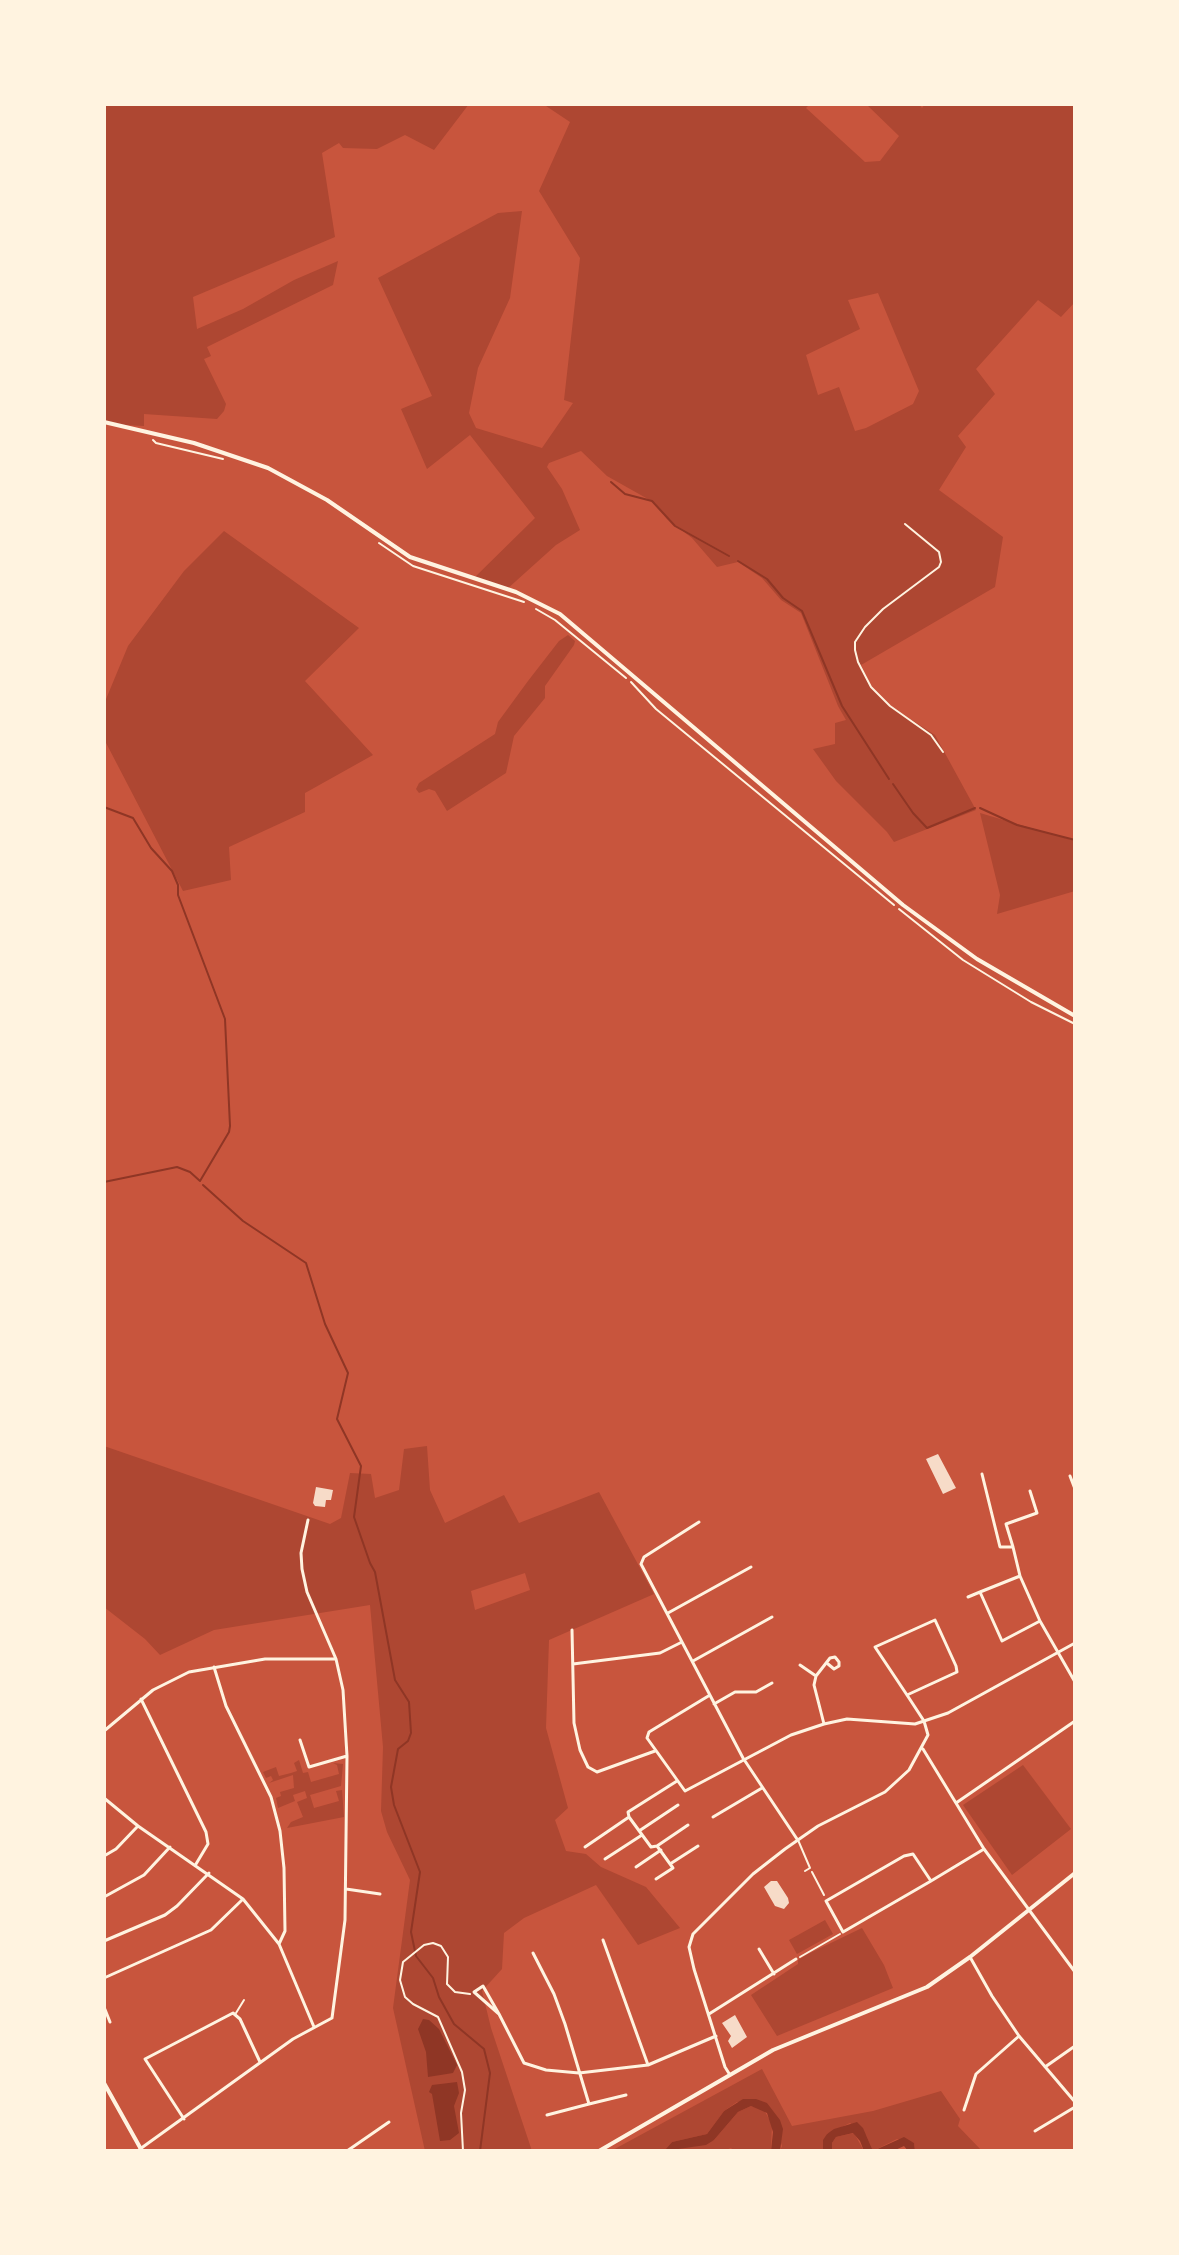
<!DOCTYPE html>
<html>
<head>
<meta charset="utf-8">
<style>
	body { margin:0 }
	#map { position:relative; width:1179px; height:2255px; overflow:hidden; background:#c8553d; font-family:"Golos Text",sans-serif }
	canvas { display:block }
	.frame { position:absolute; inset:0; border:106px solid #fff3e0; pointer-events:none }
</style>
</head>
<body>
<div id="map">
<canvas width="1179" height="2255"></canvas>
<div class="frame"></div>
</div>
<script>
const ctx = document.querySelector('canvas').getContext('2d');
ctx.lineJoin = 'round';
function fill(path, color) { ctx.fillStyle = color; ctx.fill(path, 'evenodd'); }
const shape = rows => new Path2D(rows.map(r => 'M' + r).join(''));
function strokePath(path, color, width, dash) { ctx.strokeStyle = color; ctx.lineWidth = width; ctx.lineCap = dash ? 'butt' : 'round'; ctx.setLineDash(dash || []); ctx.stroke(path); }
const green = shape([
	[104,104,469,104,434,150,405,135,377,149,343,148,339,143,322,153,335,237,193,297,197,329,243,309,294,280,338,261,333,285,207,347,211,356,204,359,226,404,224,411,217,419,144,414,144,426,104,424],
	[543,104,810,104,806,108,865,162,880,161,899,136,866,104,919,104,922,108,925,104,1075,104,1075,302,1061,317,1038,300,976,369,995,394,958,436,966,447,939,490,1003,537,995,587,861,665,872,689,890,706,935,735,976,810,894,842,887,832,836,781,813,749,835,744,835,723,846,720,838,706,801,613,781,600,762,578,738,562,717,567,692,538,667,519,655,503,607,476,581,451,549,463,547,467,562,489,580,530,556,545,506,590,473,579,535,518,470,435,427,469,401,409,432,396,378,278,498,213,522,211,510,298,478,368,469,413,476,428,542,448,573,403,564,400,580,258,539,191,570,122],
	[878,293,919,391,913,404,866,428,855,431,839,387,818,395,806,355,860,329,848,300],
	[224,531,359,628,305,681,373,755,305,793,305,812,229,847,231,880,183,891,104,739,104,704,128,646,184,571],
	[568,635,575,641,574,645,545,686,545,698,514,736,506,773,447,811,435,791,429,789,419,793,416,789,419,783,495,734,498,722,528,681,559,641],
	[980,813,1075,841,1075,891,997,914,1000,895],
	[104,1446,330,1524,341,1518,350,1473,371,1474,375,1498,399,1490,404,1449,427,1446,430,1490,445,1523,504,1495,519,1523,599,1492,654,1594,549,1640,546,1728,568,1808,555,1820,566,1851,586,1854,601,1867,646,1887,680,1928,638,1945,596,1885,524,1918,504,1933,502,1969,482,1991,491,2028,532,2151,425,2151,393,2008,410,1880,387,1832,381,1811,383,1747,370,1605,214,1630,160,1655,145,1639,104,1607],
	[525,1573,530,1590,475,1610,471,1591],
	[299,1760,303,1773,308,1772,311,1782,339,1774,337,1765,333,1763,343,1764,341,1786,310,1795,314,1808,339,1801,336,1791,342,1790,344,1817,287,1828,291,1822,303,1817,297,1802,307,1798,305,1791,293,1795,295,1801,278,1808,276,1798,281,1796,280,1792,294,1788,293,1775,269,1783,273,1780,271,1776,266,1778,263,1772,276,1767,279,1776,291,1773,297,1771,294,1763],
	[1023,1765,1071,1829,1012,1875,963,1805],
	[825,1920,833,1934,797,1954,789,1940],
	[862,1928,884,1965,893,1988,777,2036,751,1995,798,1964,798,1960,808,1954],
	[762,2069,792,2126,873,2111,941,2091,960,2119,958,2126,982,2151,915,2151,914,2143,897,2139,873,2151,866,2135,850,2123,827,2134,823,2151,780,2151,782,2146,767,2103,737,2102,724,2111,707,2134,672,2142,664,2151,611,2151],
	[751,2106,764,2110,772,2124,771,2151,734,2151,731,2148,723,2151,674,2151,680,2147,692,2147,714,2140,738,2112],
	[854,2133,864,2151,832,2151,832,2143,836,2137]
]);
const water = shape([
	[423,2019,429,2020,439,2029,457,2065,453,2073,428,2077,426,2052,418,2029],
	[457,2082,459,2093,454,2106,459,2133,450,2140,440,2141,432,2094,429,2092,432,2085],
	[743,2099,756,2099,767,2103,780,2120,783,2129,780,2151,771,2151,773,2132,767,2113,751,2106,738,2112,714,2140,706,2145,664,2151,672,2142,707,2134,724,2111],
	[857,2122,863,2128,873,2151,904,2137,914,2143,915,2151,908,2151,904,2146,893,2151,864,2151,860,2141,853,2133,836,2137,832,2143,832,2151,823,2151,823,2140,827,2134,834,2129]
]);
const stream = shape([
	[611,482,625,494,652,501,675,526,729,556],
	[738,561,767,579,783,598,802,611,842,706,889,779],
	[893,784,913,813,927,828,975,808],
	[104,807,133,818,151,848,172,871,178,885,178,895,225,1019,230,1126,229,1132,200,1181,190,1172,177,1167,104,1182],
	[980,808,1017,825,1075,840],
	[203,1185,243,1221,306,1263,325,1324,348,1373,337,1419,361,1466,354,1517,370,1563,375,1572,395,1680,409,1702,411,1733,408,1741,398,1749,391,1787,394,1805,420,1872,411,1932,416,1956,433,1978,439,1997,454,2024,484,2049,490,2073,480,2151]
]);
const building = shape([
	[938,1454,956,1488,943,1494,926,1459],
	[316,1487,333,1490,331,1500,326,1500,325,1507,315,1506,313,1503],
	[771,1881,777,1881,788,1898,789,1903,784,1909,775,1906,764,1887],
	[735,2015,747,2037,732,2048,728,2041,731,2036,722,2023]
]);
const path = shape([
	[153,440,156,443,223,459],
	[905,524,939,552,941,562,939,567,883,609,865,627,855,642,855,650,858,662,871,687,890,706,931,735,943,752],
	[379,543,413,566,524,602],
	[536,609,555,620,626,678],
	[631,682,656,709,894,905],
	[899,909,963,960,1031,1002,1075,1024],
	[812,1872,824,1895],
	[800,1957,840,1934],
	[463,2151,461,2113,465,2090,462,2072,438,2017,413,2004,405,1997,400,1980,403,1962,424,1945,433,1943,441,1946,448,1957,447,1984,455,1992,470,1994]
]);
const service = shape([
	[798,1840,810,1868,805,1871],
	[236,2013,244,2000]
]);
const minor = shape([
	[982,1474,1000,1547,1013,1547,1020,1576,1040,1621,1075,1682],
	[1070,1476,1075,1489],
	[699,1522,644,1557,641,1564,743,1758,797,1839],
	[1013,1547,1006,1524,1037,1513,1030,1491],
	[1020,1576,980,1592,1002,1641,1040,1621],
	[968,1597,980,1592],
	[668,1613,751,1567],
	[572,1630,574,1723,580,1750,588,1767,597,1772,655,1751],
	[693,1661,772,1617],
	[573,1664,660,1653,682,1642],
	[800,1665,816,1676],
	[214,1667,226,1706,271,1797,280,1831,284,1868,285,1931,279,1944],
	[710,1695,649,1732,647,1738,685,1791,791,1735,824,1724,847,1719,915,1724,948,1713,1075,1643],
	[141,1699,206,1832,208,1844,196,1864],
	[714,1704,735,1692,756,1692,772,1683],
	[824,1724,814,1685,816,1676,830,1658,835,1657,839,1662,839,1666,834,1669,828,1664],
	[104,1731,153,1690,189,1672,265,1659,336,1659],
	[300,1740,309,1767,347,1756],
	[923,1749,984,1849,1075,1972],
	[104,1798,138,1826,243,1899,279,1944,314,2027],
	[956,1803,1075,1721],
	[629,1817,651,1847,657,1846,673,1868,656,1879],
	[713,1817,762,1788],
	[639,1831,678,1805],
	[657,1846,688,1825],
	[585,1847,629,1817,628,1812,677,1781],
	[104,1856,116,1849,137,1827],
	[605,1859,642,1835],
	[670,1864,698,1846],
	[636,1867,661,1850],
	[931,1881,913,1854,904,1856,826,1901,843,1932,931,1881,984,1849],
	[346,1889,380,1894],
	[104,1897,144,1875,170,1847],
	[603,1940,648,2065],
	[104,1941,165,1915,177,1906,209,1873],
	[759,1949,774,1974],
	[533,1953,554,1994,565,2024,589,2104,547,2115],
	[970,1957,992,1996,1019,2036,1075,2102],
	[104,1978,211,1930,243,1899],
	[104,2007,110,2022],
	[499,2014,483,1986,474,1992,499,2014,524,2063,546,2070,579,2073,648,2065,716,2036],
	[709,2014,796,1959],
	[1045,2067,1075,2046],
	[730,2075,725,2067,694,1969,689,1947,693,1934,753,1874,785,1849,818,1826,885,1792,909,1770,928,1735,924,1721,907,1695,875,1647,935,1620,956,1666,957,1672,907,1695],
	[589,2104,626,2095],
	[964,2110,976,2074,1019,2036],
	[184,2119,145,2059,233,2013,240,2019,260,2062],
	[1035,2131,1075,2107],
	[140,2149,293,2039,332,2018,345,1920,347,1756,343,1690,336,1659,307,1592,302,1569,301,1553,308,1520],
	[347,2151,389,2122]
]);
const tertiary = shape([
	[104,422,194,443,268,468,327,500,410,557,516,592,560,614,903,905,977,959,1075,1016],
	[104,2083,142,2151]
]);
const secondary = shape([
	[599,2151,773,2050,927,1987,970,1957,1075,1873]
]);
fill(green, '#ae4732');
fill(water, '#8f3625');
strokePath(stream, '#8f3625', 2);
fill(building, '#f7dbc8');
strokePath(path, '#fff3e0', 2);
strokePath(service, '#fff3e0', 2);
strokePath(minor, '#fff3e0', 3);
strokePath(tertiary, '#fff3e0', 4);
strokePath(secondary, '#fff3e0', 4);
</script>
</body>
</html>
